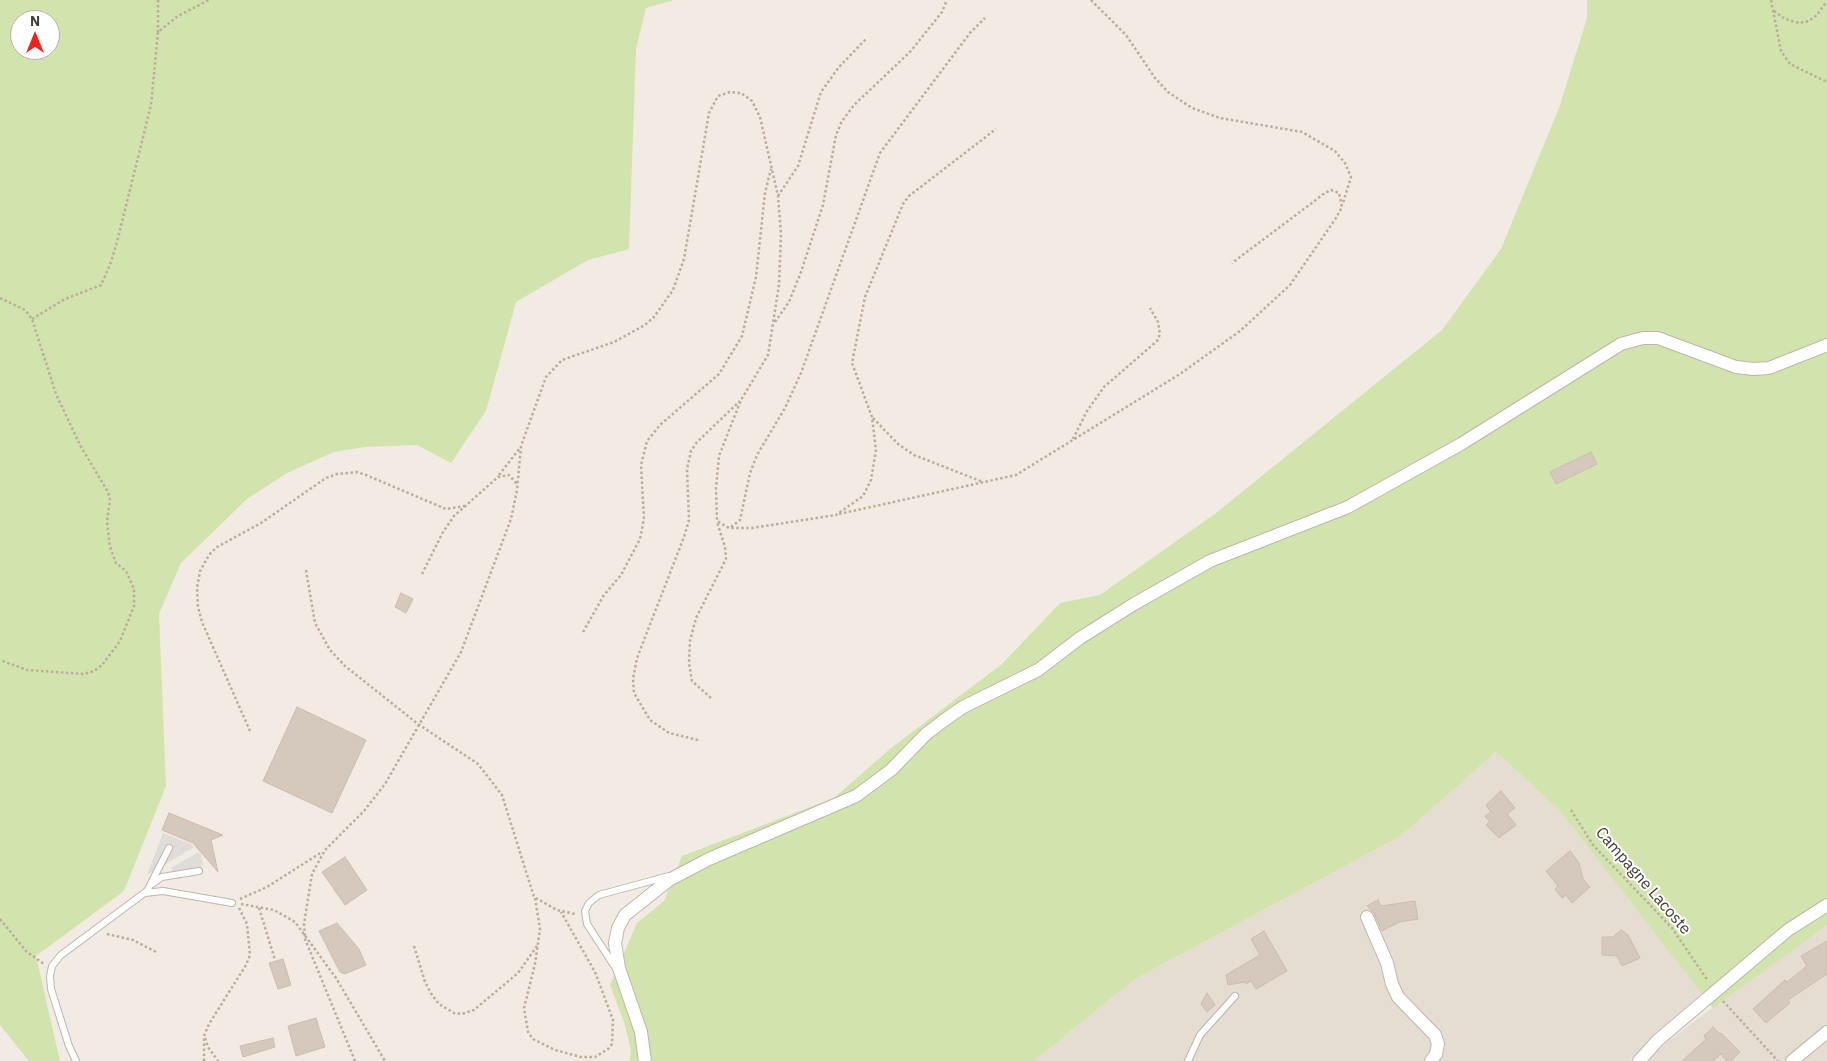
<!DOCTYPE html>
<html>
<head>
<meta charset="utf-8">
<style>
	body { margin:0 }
	#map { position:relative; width:1827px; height:1061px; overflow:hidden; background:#f1ebe4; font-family:"IBM Plex Sans",sans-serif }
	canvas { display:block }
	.north { position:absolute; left:10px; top:10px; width:50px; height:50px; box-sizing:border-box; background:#fff; border:1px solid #b4b1ae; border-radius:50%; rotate:0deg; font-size:14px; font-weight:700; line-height:20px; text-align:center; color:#433b34 }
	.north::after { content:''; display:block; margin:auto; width:18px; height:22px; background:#f1211b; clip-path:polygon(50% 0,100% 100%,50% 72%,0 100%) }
</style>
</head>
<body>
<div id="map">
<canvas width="1827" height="1061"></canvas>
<div class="north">N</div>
</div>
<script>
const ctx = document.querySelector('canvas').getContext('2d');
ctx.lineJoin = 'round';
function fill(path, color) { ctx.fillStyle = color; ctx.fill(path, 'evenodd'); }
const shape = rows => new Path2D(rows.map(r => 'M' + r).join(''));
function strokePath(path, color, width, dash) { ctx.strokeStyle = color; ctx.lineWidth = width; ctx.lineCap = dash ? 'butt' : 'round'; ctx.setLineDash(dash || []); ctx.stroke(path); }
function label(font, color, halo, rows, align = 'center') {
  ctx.font = font + ' "IBM Plex Sans",sans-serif'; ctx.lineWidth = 4; ctx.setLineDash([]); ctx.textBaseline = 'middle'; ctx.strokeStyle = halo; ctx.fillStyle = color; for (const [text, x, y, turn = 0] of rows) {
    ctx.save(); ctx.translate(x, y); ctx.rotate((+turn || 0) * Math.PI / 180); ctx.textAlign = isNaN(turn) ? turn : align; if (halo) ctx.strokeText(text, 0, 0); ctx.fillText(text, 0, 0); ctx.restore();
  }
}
const residential = shape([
	[1496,752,1559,810,1702,993,1653,1035,1630,1061,1034,1061,1135,979,1401,836],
	[1827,925,1827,1061,1647,1061,1667,1042,1804,939]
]);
const green = shape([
	[0,0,674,0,646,8,636,49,629,249,588,260,516,302,486,411,451,463,417,445,365,447,334,452,287,473,247,499,181,563,159,614,166,786,124,891,36,956,60,1061,29,1061,0,1025],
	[20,20,50,20,50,50,20,50],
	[1587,0,1827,0,1827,925,1713,1008,1559,810,1496,752,1401,836,1135,979,1034,1061,630,1061,631,1050,624,1022,610,985,637,923,664,901,682,856,834,798,891,748,1002,664,1060,603,1100,595,1216,513,1442,330,1501,249,1559,108,1587,18]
]);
const parking = shape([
	[163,833,191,844,194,847,147,875],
	[197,853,201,854,203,866,173,872,171,868]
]);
const building = shape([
	[1591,452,1597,464,1556,484,1550,472,1591,452],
	[401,593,413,599,406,613,395,607,401,593],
	[297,707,366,740,332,813,263,781,297,707],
	[1501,791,1515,808,1507,814,1516,825,1499,838,1486,825,1490,822,1485,816,1491,812,1486,805,1501,791],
	[169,813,223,835,211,840,218,872,193,843,162,830,169,813],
	[1570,851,1579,863,1583,879,1590,887,1572,903,1566,895,1562,898,1555,889,1558,886,1546,871,1570,851],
	[345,857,367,890,345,905,322,872,345,857],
	[1378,900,1381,906,1415,901,1418,919,1399,922,1382,931,1374,913,1367,906,1378,900],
	[337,923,359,949,366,965,345,974,340,972,319,931,337,923],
	[1621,930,1628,935,1640,958,1622,966,1617,956,1602,955,1602,937,1613,937,1621,930],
	[1264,931,1287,971,1256,989,1251,981,1246,984,1245,982,1228,985,1226,975,1260,955,1251,939,1264,931],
	[1827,941,1827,974,1788,1000,1790,1003,1766,1023,1753,1009,1785,980,1787,982,1807,966,1801,956,1827,941],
	[283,959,291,985,278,989,269,963,283,959],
	[1207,993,1215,1005,1207,1012,1201,1004,1207,993],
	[316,1018,325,1047,296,1056,288,1026,316,1018],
	[1713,1027,1720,1034,1721,1033,1740,1052,1731,1061,1727,1061,1721,1054,1713,1061,1682,1061,1706,1039,1704,1036,1713,1027],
	[273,1038,275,1047,243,1057,240,1046,273,1038]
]);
const path = shape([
	[158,0,158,32],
	[1091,0,1126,35,1155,78,1168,92,1192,108,1220,118,1302,132,1335,151,1345,163,1351,177,1343,203],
	[1771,0,1781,51,1790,64,1827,82],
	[1774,11,1785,19,1799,23,1809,21,1817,15,1827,1],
	[778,196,798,166,821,92,839,67,866,39],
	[0,298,25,310,32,319,56,394,80,445,108,492,110,500,107,522,110,547,116,563,126,571,134,589,134,606,120,641,102,665,94,671,84,674,27,670,0,660],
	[32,319,65,299,101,285,110,265,117,242,151,105,158,32,178,16,209,0],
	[775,322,789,302,801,272,823,205,836,135,842,121,854,105,910,52,942,12,947,0],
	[873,418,898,444,914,455,983,482],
	[1073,439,1087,411,1104,387,1157,341,1160,334,1158,322,1150,308],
	[499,475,520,448],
	[839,514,1016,475,1180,374,1240,331,1290,285,1336,218,1342,207,1339,193,1331,190,1325,193,1232,263],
	[731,527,740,520,750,473,757,455,785,408,801,373,880,153,970,33,985,18],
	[306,570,315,623,330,650,345,666,418,724,478,764,502,795,534,897,557,910,575,914],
	[422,574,443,532,454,516,498,477,509,475,517,484],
	[583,632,604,595,621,575,640,539,644,519,641,465,647,441,660,425,719,374,742,336,756,277,765,193,771,169],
	[711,698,692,681,689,663,690,641,696,618,726,559,725,547,717,522],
	[250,731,202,622,198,607,197,588,200,571,209,555,217,547,261,523,326,478,337,474,357,472,366,475,446,509,465,506],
	[698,740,669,733,650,720,634,693,633,679,637,658,684,537,689,520,687,469,691,451,697,442,740,401],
	[1571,810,1593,845,1672,928,1708,981],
	[535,898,540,929,535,964,524,1008,528,1032,533,1039,555,1050,581,1057,595,1057,608,1049,612,1044,613,1020,595,972,561,912],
	[240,899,267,887,322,852],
	[241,904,274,910,295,922,336,978,385,1061],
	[259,908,275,960],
	[0,919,26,951,44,964],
	[107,934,133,940,158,953],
	[414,946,425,982,432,995,439,1004,454,1013,462,1014,474,1010,518,973,537,946],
	[1723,1001,1778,1061],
	[205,1038,208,1047,218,1061],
	[204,1061,204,1036,209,1024,246,965,250,955,247,924,239,908],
	[355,1061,305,939,304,924,312,874,325,850,364,811,385,784,461,652,511,519,517,490,521,446,546,377,562,360,614,342,645,325,654,317,673,290,684,259,709,113,718,96,730,92,741,93,752,101,760,117,778,196,781,234,779,285,768,355,741,400,719,456,716,488,717,521,729,528,752,528,836,515,863,496,871,480,876,450,872,417,852,363,865,297,903,204,909,196,996,129]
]);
const service = shape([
	[152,884,162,877,199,871],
	[145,893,163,891,232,903],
	[617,970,587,924,585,911,589,903,599,895,669,876],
	[76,1061,69,1046,51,989,50,976,52,966,61,955,147,891,169,848],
	[1188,1061,1200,1035,1235,996]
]);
const minor = shape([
	[1367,917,1387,963,1392,984,1398,997,1435,1035,1438,1044,1436,1054,1431,1061],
	[645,1061,641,1032,619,968,615,943,618,928,625,915,669,880,709,859,856,796,891,770,926,734,943,721,963,707,1038,670,1080,638,1134,604,1210,561,1348,507,1461,444,1621,344,1643,338,1658,338,1736,367,1754,369,1769,368,1827,345],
	[1639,1061,1658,1040,1788,930,1827,905],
	[1792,1061,1827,1032]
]);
const streetNames = [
	["Campagne Lacoste",1643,881,49]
];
fill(residential, '#e5ddd2');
fill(green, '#d2e4ae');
fill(parking, '#dfdcd9');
fill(building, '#d5c8bd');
strokePath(building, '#ccbcad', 1);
strokePath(service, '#bfb5aa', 8);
strokePath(minor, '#bfb5aa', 14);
strokePath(path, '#bdac99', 2.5, [2.5, 2.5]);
strokePath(service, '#fff', 6);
strokePath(minor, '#fff', 12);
label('16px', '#433b34', '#fff', streetNames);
</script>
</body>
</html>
